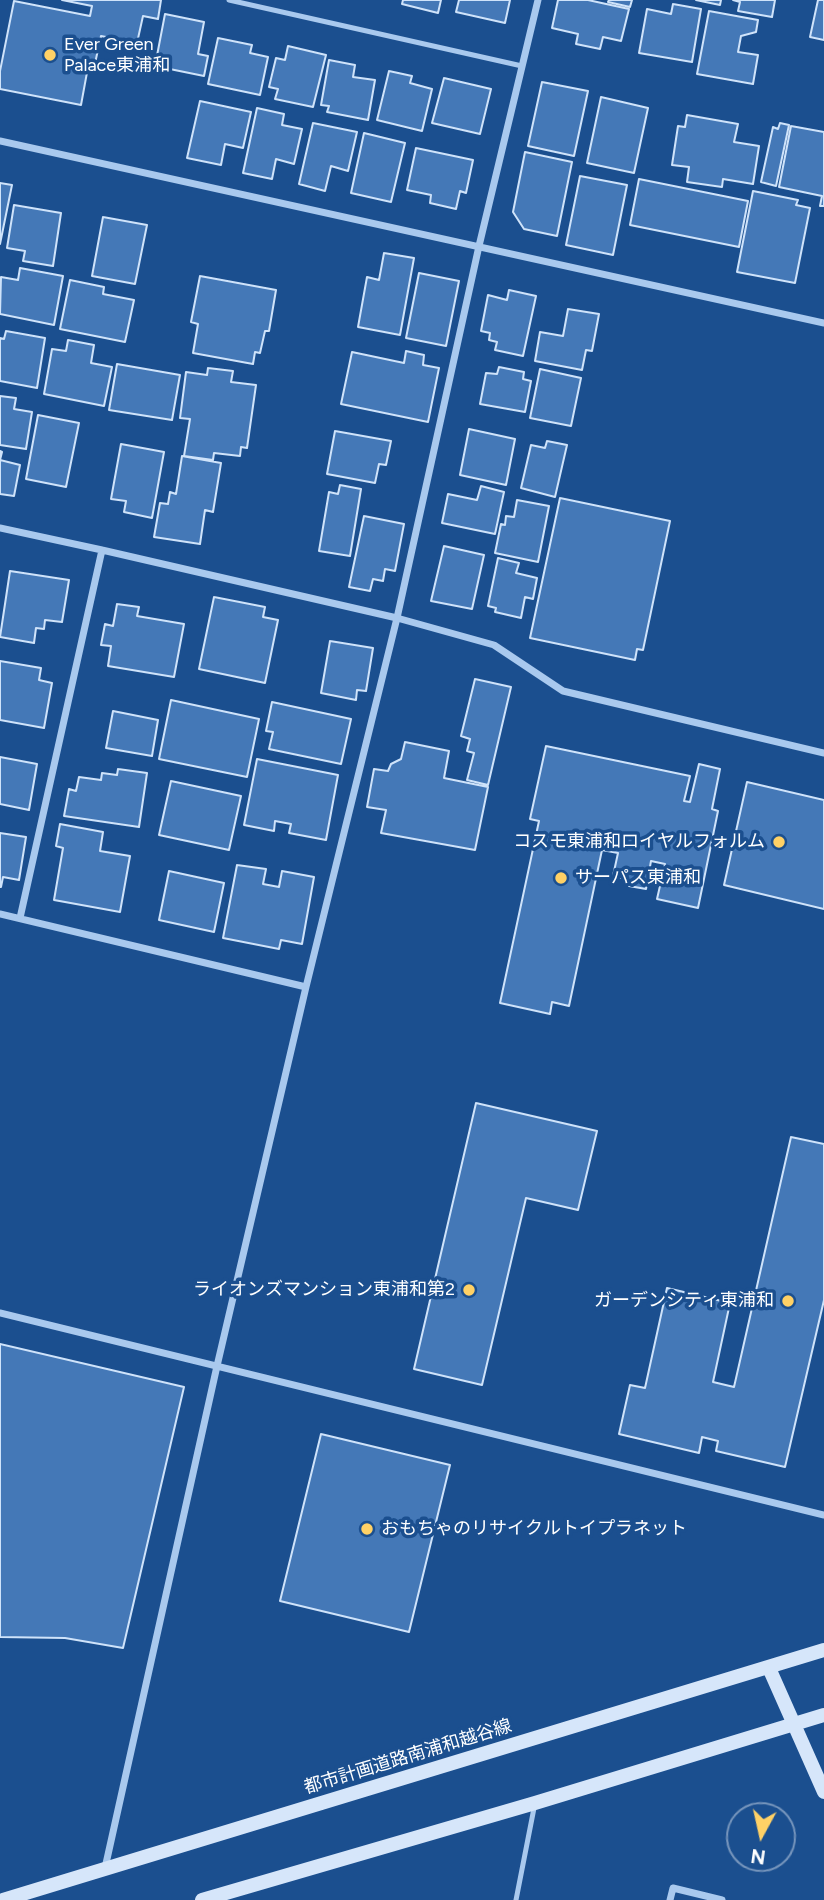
<!DOCTYPE html>
<html>
<head>
<meta charset="utf-8">
<style>
	body { margin:0 }
	#map { position:relative; width:824px; height:1900px; overflow:hidden; background:#1b4f8f; font-family:Figtree,sans-serif }
	canvas { display:block }
	.north { position:absolute; left:726px; top:1802px; width:70px; height:70px; box-sizing:border-box; background:#1b4f8f; border:2px solid #7695bc; border-radius:50%; rotate:188deg; font-size:19px; font-weight:700; line-height:28px; text-align:center; color:#fff }
	.north::after { content:''; display:block; margin:auto; width:24px; height:32px; background:#ffd166; clip-path:polygon(50% 0,100% 100%,50% 72%,0 100%) }
</style>
</head>
<body>
<div id="map">
<canvas width="824" height="1900"></canvas>
<div class="north">N</div>
</div>
<script>
const ctx = document.querySelector('canvas').getContext('2d');
ctx.lineJoin = 'round';
function fill(path, color) { ctx.fillStyle = color; ctx.fill(path, 'evenodd'); }
const shape = rows => new Path2D(rows.map(r => 'M' + r).join(''));
function strokePath(path, color, width, dash) { ctx.strokeStyle = color; ctx.lineWidth = width; ctx.lineCap = dash ? 'butt' : 'round'; ctx.setLineDash(dash || []); ctx.stroke(path); }
function label(font, color, halo, rows, align = 'center') {
  ctx.font = font + ' Figtree,"Noto Sans JP",sans-serif'; ctx.lineWidth = 7; ctx.setLineDash([]); ctx.textBaseline = 'middle'; ctx.strokeStyle = halo; ctx.fillStyle = color; for (const [text, x, y, turn = 0] of rows) {
    ctx.save(); ctx.translate(x, y); ctx.rotate((+turn || 0) * Math.PI / 180); ctx.textAlign = isNaN(turn) ? turn : align; if (halo) ctx.strokeText(text, 0, 0); ctx.fillText(text, 0, 0); ctx.restore();
  }
}
const building = shape([
	[62,0,161,0,158,19,143,16,137,43,101,36,94,68,88,67,81,105,0,89,0,71,14,1,90,16,92,6,62,0],
	[403,0,441,0,438,13,402,4,403,0],
	[459,0,510,0,505,23,456,12,459,0],
	[558,0,588,0,629,9,621,41,603,37,600,49,576,44,578,34,552,28,558,0],
	[609,0,632,0,630,7,608,2,609,0],
	[696,0,721,0,720,5,696,0],
	[733,0,775,0,772,17,738,11,740,2,733,0],
	[818,0,824,0,824,40,810,37,818,0],
	[673,4,701,9,692,62,639,53,647,9,671,14,673,4],
	[709,11,758,20,756,32,741,36,738,52,758,55,753,84,697,74,709,11],
	[165,14,204,22,198,54,208,56,204,76,155,66,165,14],
	[218,38,252,45,250,53,268,57,260,95,208,84,218,38],
	[288,46,326,55,313,107,275,99,278,89,269,87,276,58,285,60,288,46],
	[329,60,355,65,353,77,375,80,368,120,327,112,329,106,321,105,329,60],
	[389,71,412,76,410,83,432,89,422,131,377,120,389,71],
	[444,78,491,89,480,134,432,123,444,78],
	[542,82,588,91,574,156,528,146,542,82],
	[601,97,648,108,634,173,587,163,601,97],
	[200,101,251,112,243,148,225,144,221,165,187,158,200,101],
	[257,108,284,114,282,125,302,129,294,164,276,159,272,179,243,173,257,108],
	[687,115,738,124,734,142,759,146,753,184,723,179,722,187,687,182,689,167,672,165,678,126,685,127,687,115],
	[313,123,357,132,348,171,331,166,325,191,299,184,313,123],
	[780,123,789,125,776,186,761,182,773,127,778,129,780,123],
	[791,126,824,132,824,206,820,206,822,196,779,187,791,126],
	[364,133,405,143,391,202,351,193,364,133],
	[416,148,473,160,466,193,460,191,456,209,430,203,431,195,407,190,416,148],
	[525,152,572,162,557,236,524,229,513,212,525,152],
	[580,176,627,185,613,255,566,245,580,176],
	[639,179,748,201,739,247,630,225,639,179],
	[0,183,12,185,0,244,0,183],
	[753,191,798,200,796,205,810,208,795,283,737,272,753,191],
	[14,205,61,213,53,266,23,261,25,251,7,248,14,205],
	[103,217,147,225,135,284,92,276,103,217],
	[384,253,414,258,400,335,358,327,367,277,379,280,384,253],
	[20,268,63,276,54,325,0,314,1,277,18,280,20,268],
	[419,273,459,281,446,346,406,338,419,273],
	[200,276,276,290,269,331,265,331,260,353,255,352,253,364,193,353,198,324,191,322,200,276],
	[70,280,104,287,103,294,134,300,125,342,60,329,70,280],
	[509,290,536,296,523,356,495,350,497,342,489,340,490,333,481,331,488,295,507,300,509,290],
	[568,309,599,314,592,351,586,350,582,370,535,361,540,332,563,336,568,309],
	[6,331,45,338,37,388,0,381,0,338,4,339,6,331],
	[68,340,94,345,91,363,112,367,104,406,44,394,52,349,66,351,68,340],
	[406,351,424,355,423,365,439,368,428,422,341,404,352,352,404,363,406,351],
	[117,364,180,375,172,420,109,410,117,364],
	[499,367,524,372,523,379,531,381,525,412,480,404,486,373,497,374,499,367],
	[208,368,233,371,231,382,256,385,247,448,241,447,240,456,214,453,213,460,184,456,190,419,180,418,186,372,207,375,208,368],
	[540,369,581,378,571,426,530,418,540,369],
	[0,396,16,398,14,409,32,412,26,449,0,445,0,396],
	[38,415,79,423,66,487,26,479,38,415],
	[469,429,515,439,506,485,460,475,469,429],
	[335,431,391,441,386,465,379,464,375,483,327,474,335,431],
	[547,441,567,445,555,497,521,488,531,445,545,448,547,441],
	[121,444,164,452,152,518,124,512,126,501,111,499,121,444],
	[0,451,2,452,0,460,20,465,14,496,0,494,0,451],
	[182,456,221,463,213,512,205,510,200,544,154,537,160,503,168,504,170,492,176,494,182,456],
	[340,485,361,489,350,556,319,551,329,492,338,494,340,485],
	[481,486,504,492,495,534,442,523,448,494,477,500,481,486],
	[560,498,670,521,643,650,637,649,635,660,530,638,560,498],
	[517,500,549,506,538,562,495,553,501,524,505,525,506,516,514,517,517,500],
	[364,516,404,524,395,571,385,569,383,581,373,579,370,591,349,587,364,516],
	[444,546,484,555,472,609,431,601,444,546],
	[498,558,519,563,516,573,537,578,533,599,525,597,521,618,495,612,496,608,488,606,498,558],
	[10,571,69,580,62,622,45,620,44,629,36,628,34,643,0,637,10,571],
	[214,597,265,607,263,617,278,620,265,683,199,669,214,597],
	[117,604,139,607,137,616,184,624,174,677,108,666,111,646,101,645,105,624,113,626,117,604],
	[330,641,373,648,366,691,357,690,356,700,321,693,330,641],
	[0,661,41,668,39,680,52,683,44,728,0,720,0,661],
	[475,679,511,687,488,785,467,780,474,753,467,751,470,739,461,736,475,679],
	[171,700,259,719,247,777,159,759,171,700],
	[272,702,351,719,341,764,269,749,273,732,266,731,272,702],
	[113,711,158,720,152,756,106,748,113,711],
	[405,742,449,751,444,778,488,787,475,850,381,833,386,810,367,807,374,769,388,771,391,764,401,759,405,742],
	[546,746,690,776,684,801,690,802,699,764,720,769,712,809,718,811,698,908,657,899,665,864,651,861,646,889,629,886,630,880,613,876,618,853,602,850,569,1006,552,1002,550,1014,500,1003,539,821,530,819,546,746],
	[0,757,37,764,29,810,0,804,0,757],
	[257,759,338,775,326,840,289,833,291,824,275,821,274,831,244,825,257,759],
	[118,769,147,773,139,827,64,816,69,789,76,791,79,777,101,780,102,773,117,775,118,769],
	[171,781,241,796,229,850,159,835,171,781],
	[747,782,824,800,824,909,724,885,747,782],
	[60,824,103,832,100,851,130,856,120,912,54,900,63,848,56,846,60,824],
	[0,833,26,837,19,880,3,877,1,887,0,887,0,833],
	[237,865,266,869,263,884,279,887,282,871,314,877,302,944,281,940,279,949,223,938,237,865],
	[169,871,224,883,214,932,159,920,169,871],
	[476,1103,597,1131,578,1210,526,1198,482,1385,414,1369,476,1103],
	[791,1137,824,1144,824,1300,785,1467,716,1451,718,1441,702,1437,699,1453,619,1434,630,1385,645,1388,667,1288,730,1303,713,1382,734,1387,791,1137],
	[0,1344,184,1387,123,1648,65,1638,0,1637,0,1344],
	[321,1434,450,1465,409,1632,280,1601,321,1434]
]);
const lane = shape([
	[229,0,522,66],
	[516,1900,535,1803]
]);
const street = shape([
	[0,141,824,323],
	[0,528,102,550,397,618,494,645,563,691,824,753],
	[0,914,306,987],
	[20,918,102,550],
	[0,1313,824,1515],
	[105,1868,217,1366,306,987,397,618,479,246,538,0],
	[670,1900,673,1888,722,1900]
]);
const secondary = shape([
	[769,1668,824,1792],
	[3,1900,824,1650],
	[202,1900,535,1803,824,1715]
]);
const markers = [
	[50,55,7,"#ffd166"],
	[779,842,7,"#ffd166"],
	[561,878,7,"#ffd166"],
	[469,1290,7,"#ffd166"],
	[788,1301,7,"#ffd166"],
	[367,1529,7,"#ffd166"]
];
const poiNames = [
	["Ever Green",64,45],
	["Palace東浦和",64,66],
	["コスモ東浦和ロイヤルフォルム",765,842,"right"],
	["サーパス東浦和",575,878],
	["ライオンズマンション東浦和第2",455,1290,"right"],
	["ガーデンシティ東浦和",774,1301,"right"],
	["おもちゃのリサイクルトイプラネット",381,1529]
];
const streetNames = [
	["都市計画道路南浦和越谷線",408,1757,-17]
];
fill(building, '#4478b7');
strokePath(building, '#cfe3fa', 2);
strokePath(lane, '#a9c9ee', 5);
strokePath(street, '#a9c9ee', 7);
strokePath(secondary, '#d6e6fa', 14);
for (const [x, y, r, color] of markers) { const dot = new Path2D(); dot.arc(x, y, r, 0, 2 * Math.PI); ctx.fillStyle = color; ctx.fill(dot); strokePath(dot, '#1b4f8f', 2.5); }
label('18px', '#fff', '#1b4f8f', poiNames, 'left');
label('18px', '#fff', '#1b4f8f', streetNames);
</script>
</body>
</html>
